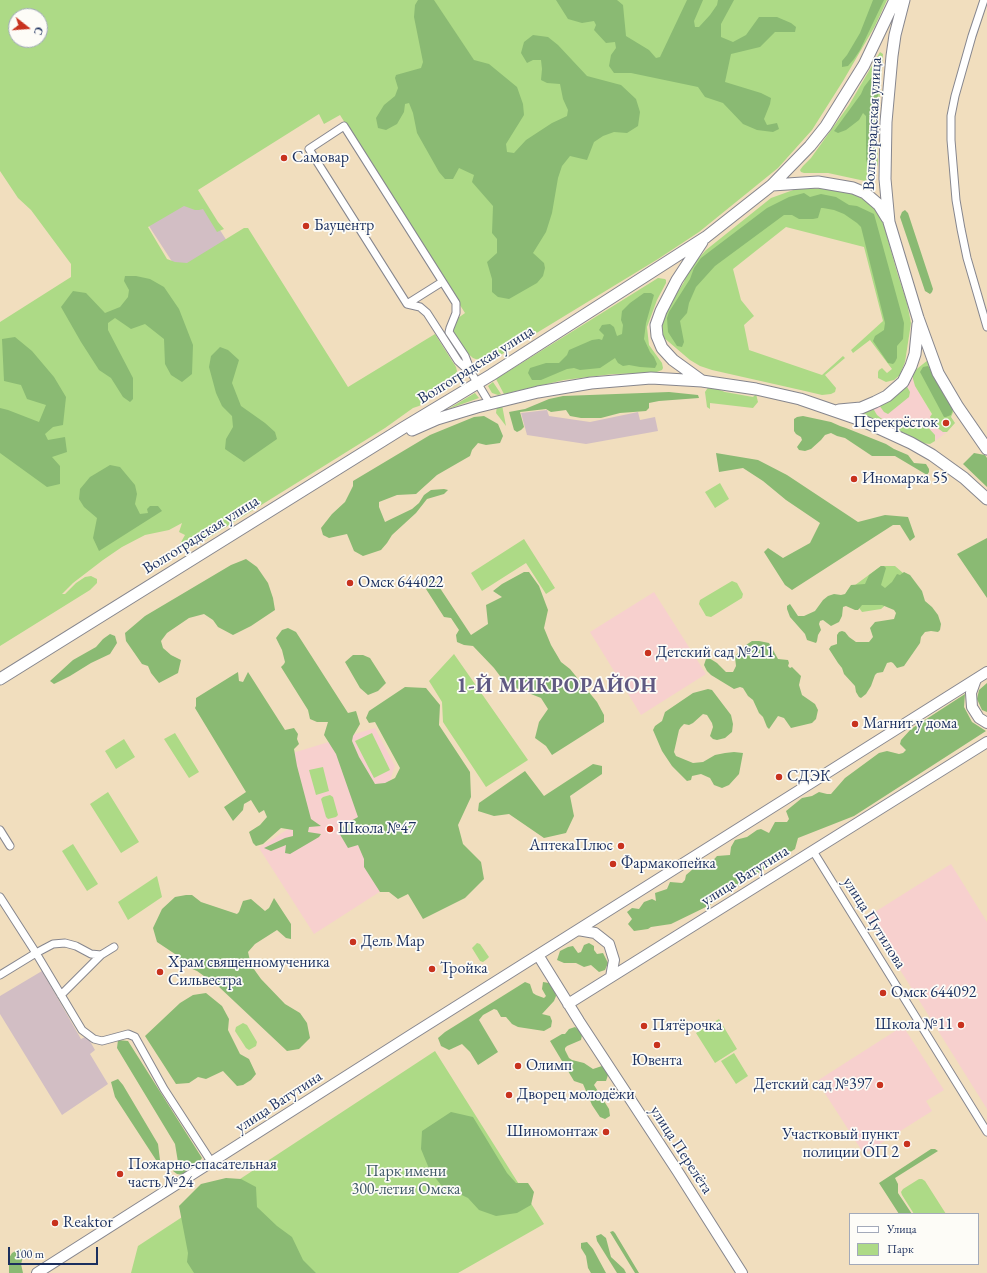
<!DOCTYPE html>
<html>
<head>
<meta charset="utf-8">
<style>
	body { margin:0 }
	#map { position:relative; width:987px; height:1273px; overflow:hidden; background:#f1debe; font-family:"EB Garamond",serif }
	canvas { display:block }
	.legend { position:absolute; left:849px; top:1213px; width:130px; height:52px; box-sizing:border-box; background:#fdfcf7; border:1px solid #a3aaba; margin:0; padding:5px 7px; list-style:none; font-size:12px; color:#1b2f5e }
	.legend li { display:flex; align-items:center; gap:8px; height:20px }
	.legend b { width:20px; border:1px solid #a3aaba }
	.north { position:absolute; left:8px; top:8px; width:40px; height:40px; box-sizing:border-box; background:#fdfcf7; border:1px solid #a3aaba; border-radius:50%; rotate:107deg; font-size:11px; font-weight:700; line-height:16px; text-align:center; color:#1b2f5e }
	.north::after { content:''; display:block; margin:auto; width:14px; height:18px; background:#c8321e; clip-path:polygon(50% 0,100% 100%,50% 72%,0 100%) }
	.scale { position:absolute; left:8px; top:1247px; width:90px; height:18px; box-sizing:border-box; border:2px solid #1b2f5e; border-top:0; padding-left:5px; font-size:12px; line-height:14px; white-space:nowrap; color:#1b2f5e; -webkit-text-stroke:3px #fdfcf7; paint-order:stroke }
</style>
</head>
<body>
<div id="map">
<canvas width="987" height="1273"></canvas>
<ul class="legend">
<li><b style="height:5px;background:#fff"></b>Улица</li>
<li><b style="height:11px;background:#adda86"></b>Парк</li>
</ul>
<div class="north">С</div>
<div class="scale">100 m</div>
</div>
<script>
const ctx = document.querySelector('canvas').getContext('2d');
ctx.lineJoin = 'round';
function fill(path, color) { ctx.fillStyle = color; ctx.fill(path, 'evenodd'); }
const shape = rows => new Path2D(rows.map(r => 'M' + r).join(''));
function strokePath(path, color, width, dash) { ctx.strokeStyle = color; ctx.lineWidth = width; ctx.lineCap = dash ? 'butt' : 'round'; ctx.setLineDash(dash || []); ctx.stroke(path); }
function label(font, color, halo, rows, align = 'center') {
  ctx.font = font + ' "EB Garamond",serif'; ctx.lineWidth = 3.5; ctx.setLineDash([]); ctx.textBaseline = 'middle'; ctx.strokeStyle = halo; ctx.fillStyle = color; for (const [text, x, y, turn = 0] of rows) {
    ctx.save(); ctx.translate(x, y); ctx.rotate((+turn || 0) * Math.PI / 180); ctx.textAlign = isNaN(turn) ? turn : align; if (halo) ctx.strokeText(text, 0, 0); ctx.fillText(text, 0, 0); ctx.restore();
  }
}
const built = shape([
	[913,372,913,379,915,386,932,415,930,417,938,429,947,432,935,441,936,438,908,424,889,427,876,421,881,419,877,415,871,405],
	[654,592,706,674,641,715,590,632],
	[375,728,395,766,371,837,398,880,314,934,259,848,300,821,286,755],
	[951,864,987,922,987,1109,867,917],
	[903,1026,944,1090,926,1101,932,1111,864,1154,817,1081]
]);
const industrial = shape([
	[194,189,232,249,184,280,145,220],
	[547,410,549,416,590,422,638,412,640,420,655,417,658,431,586,444,527,435,521,413],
	[42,971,81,1039,87,1036,95,1050,90,1054,108,1084,62,1115,0,1014,0,996]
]);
const green = shape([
	[0,0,887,0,875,26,843,81,812,130,778,168,699,232,658,259,489,362,487,360,481,361,473,358,466,352,458,340,451,327,454,321,465,313,340,115,324,124,319,114,198,190,218,222,224,229,217,232,203,209,199,210,195,210,184,206,148,227,167,259,175,262,187,263,244,228,248,228,348,387,435,334,456,367,457,371,454,382,449,388,419,406,413,408,385,428,205,540,188,549,182,547,180,544,185,535,179,532,182,523,169,530,145,535,122,547,103,560,73,583,62,594,65,594,76,583,85,577,91,576,97,579,97,583,90,590,0,646,0,322,71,277,71,264,31,210,18,198,0,171],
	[16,16,40,16,40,40,16,40],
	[880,52,883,54,877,132,878,164,873,176,865,181,828,173,804,173,801,172,800,170,803,166,811,158,849,105],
	[810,188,838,190,848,192,869,202,877,209,882,219,897,272,907,303,911,323,905,362,900,375,894,380,886,382,878,378,878,372,879,370,882,368,887,373,892,369,870,340,853,353,851,350,883,321,864,247,786,227,733,269,741,300,754,316,744,325,749,350,822,375,843,356,845,358,825,375,836,388,835,392,831,394,822,395,805,391,712,370,700,366,690,360,663,337,660,329,661,319,684,282,688,270,706,250,771,198,796,189],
	[658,278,665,279,666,280,666,283,657,300,647,327,649,345,662,363,663,368,662,370,654,373,613,374,564,380,504,394,496,379],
	[928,360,954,410,951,417,955,423,947,432,943,432,936,427,930,417,932,414,915,386,913,379,913,372],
	[493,382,501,394,498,395,492,393,488,386],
	[905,383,910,392,909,397,888,414,884,412,879,405],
	[709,386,725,392,753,397,756,394,758,402,753,408,710,403,710,409,707,407,705,392],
	[475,393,479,398,448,409],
	[502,405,506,426,496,413,497,406],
	[871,405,877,415,882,419,876,421,853,411],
	[890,421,908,424,917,428,923,422,935,435,935,441,930,444,921,443,889,427,887,423],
	[720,483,729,499,715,508,705,492],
	[524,539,555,588,546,594,526,563,482,591,471,573],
	[881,566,895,566,903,573,905,588,881,609,862,612,847,591],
	[732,581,737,583,743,594,742,598,711,617,706,616,699,604,700,600],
	[454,654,528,760,486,787,443,722,442,702,429,681],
	[175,733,199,772,189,778,164,739],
	[372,733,390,770,374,778,355,741],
	[124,739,135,757,116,769,105,751],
	[323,767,329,791,316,795,309,770],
	[108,792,139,842,121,853,90,804],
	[330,795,333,797,338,815,336,817,328,819,326,817,321,799,323,797],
	[73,844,98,884,87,891,62,851],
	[157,876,162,897,128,920,118,902],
	[477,943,480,944,489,957,487,959,483,962,480,961,472,948],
	[719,1019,737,1049,715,1063,696,1033],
	[243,1023,247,1025,257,1042,256,1046,249,1050,246,1048,235,1031,236,1027],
	[435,1051,544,1224,458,1273,131,1273,138,1246],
	[734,1053,748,1076,736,1084,721,1061],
	[919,1179,922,1179,925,1181,946,1214,914,1214,902,1195,901,1192,903,1189]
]);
const forest = shape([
	[418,0,434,0,474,60,489,64,517,87,523,104,524,115,506,144,507,152,514,153,526,140,552,123,567,116,568,110,563,99,560,84,547,83,541,80,542,69,541,60,533,60,527,63,521,53,524,42,533,35,548,37,558,45,587,76,621,85,636,99,640,112,638,126,627,133,614,132,603,136,594,142,587,160,570,156,562,166,558,178,552,213,546,232,533,253,544,263,545,268,543,276,537,283,509,299,498,297,492,292,492,279,487,262,497,253,497,239,492,233,493,206,472,182,474,175,459,168,453,179,445,179,439,172,417,133,413,113,409,103,405,104,404,112,397,124,386,130,378,128,376,118,384,105,395,96,398,88,395,78,396,75,421,68,423,62,414,17,415,5],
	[556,0,617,0,623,5,626,36,649,50,656,58,660,57,687,0,703,0,694,21,695,27,699,27,710,15,717,5,718,0,734,0,721,24,721,37,733,42,746,35,759,17,777,17,791,23,796,27,795,32,775,32,760,47,731,54,725,82,761,93,771,98,770,104,764,119,767,125,777,123,779,129,773,132,757,130,743,124,723,103,705,97,698,87,631,73,614,73,609,66,611,55,616,48,615,42,606,43,594,30,596,25,594,21,582,23,568,19],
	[873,0,884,0,860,50,854,59,848,66,842,67,842,61,847,55,860,33],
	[878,73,879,76,874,169,867,163,866,160,866,116,863,113,859,120,846,130,838,133,834,131,861,94,864,87,874,74],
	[804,193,810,197,821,194,836,197,849,205,857,206,874,214,904,323,903,339,897,346,897,358,895,362,893,364,888,363,873,341,875,336,884,330,885,323,861,227,857,223,844,214,834,210,823,208,821,208,818,218,813,219,799,219,792,215,784,215,715,266,696,287,689,303,687,313,680,321,684,342,682,347,677,346,668,332,667,318,669,312,690,279,694,268,701,258,767,208,789,197],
	[905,210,908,213,933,289,932,292,930,294,925,291,900,217,902,212],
	[125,276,136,276,150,279,164,287,179,309,193,345,192,374,182,382,171,375,165,364,164,339,145,324,131,329,115,318,108,323,108,330,133,378,133,399,130,402,123,397,111,378,99,370,81,342,61,307,73,291,86,293,105,313,120,307,128,297,129,290,124,281],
	[644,293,651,293,654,295,646,323,644,339,650,352,654,357,657,364,655,368,640,367,629,365,623,366,618,363,615,358,600,368,580,370,574,368,567,369,541,380,532,380,528,373,530,368,546,363,559,363,567,355,569,350,592,340,599,339,602,340,604,335,599,330,602,325,610,324,614,327,617,336,622,334,623,325,621,320,622,311,630,303],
	[15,337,32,351,54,377,66,397,63,425,53,427,45,434,48,440,65,437,67,452,52,457,60,466,60,484,47,487,0,453,0,408,8,410,39,422,46,405,27,399,21,385,4,381,2,339],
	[220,347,228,350,239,360,232,383,241,406,265,423,275,432,277,439,244,462,225,449,226,439,233,427,232,416,222,406,216,393,209,367,211,356],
	[928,366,953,409,951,415,946,417,944,417,920,372,923,367],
	[669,392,698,395,699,398,659,401,649,403,649,408,646,411,620,413,601,418,581,418,570,416,566,410,551,412,546,409,520,412,524,427,521,430,517,432,514,430,509,412,525,409,549,399,563,396],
	[484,416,498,424,503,436,500,443,486,445,478,443,472,450,470,456,437,475,416,494,397,495,379,502,379,507,385,522,412,509,419,503,424,495,431,490,444,489,448,490,444,494,427,499,416,513,392,535,387,543,381,550,363,556,354,551,347,534,329,538,323,535,321,528,332,514,345,502,353,486,353,481,430,435,474,417],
	[803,416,831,422,840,426,846,428,886,444,894,449,908,455,914,463,926,464,929,469,929,472,927,475,895,456,872,456,845,438,837,436,831,433,825,435,821,440,811,449,805,451,799,450,797,447,802,440,801,437,796,434,794,431,794,419,797,417],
	[716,453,758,460,787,475,858,522,885,515,908,517,915,537,910,541,900,525,893,525,792,590,785,585,764,552,768,548,783,558,810,543,820,523,786,500,763,481,743,468,719,472],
	[974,453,985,455,987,458,987,487,963,464],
	[110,465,120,467,135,485,137,494,135,504,140,514,148,513,147,509,150,506,158,506,162,511,99,551,93,538,97,518,84,507,79,499,80,489,90,477],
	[987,538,987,598,957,554],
	[246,559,257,567,268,583,273,598,275,610,251,626,233,635,218,627,213,620,204,614,189,618,167,633,161,641,163,648,171,655,181,660,178,673,159,683,151,673,148,666,142,664,126,641,125,633,145,616,231,565],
	[881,566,884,566,886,568,881,585,885,588,892,582,897,574,900,575,904,572,910,575,922,591,925,601,932,607,938,615,941,624,940,630,938,632,931,631,925,632,921,637,920,643,904,666,897,668,893,663,891,662,887,663,883,672,877,673,875,675,871,686,866,694,861,698,859,697,856,692,855,686,844,674,842,668,838,663,829,649,831,646,837,644,837,635,839,632,842,631,845,632,849,637,856,642,869,642,873,637,870,628,875,622,894,619,896,613,894,610,882,605,862,605,858,610,855,610,846,606,843,607,842,616,839,622,831,626,823,620,820,621,819,624,821,630,818,635,817,641,816,643,807,640,805,634,790,617,787,609,787,606,790,604,798,616,804,616,815,611,823,600,828,596,834,594,841,595,845,594,851,585,865,584,869,575],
	[524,572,529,572,539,586,548,610,544,628,551,645,561,662,570,669,597,702,604,715,604,722,552,755,546,746,535,738,539,722,548,709,541,698,506,684,494,668,473,646,464,645,457,642,456,635,459,630,451,618,444,617,426,589,431,586,427,579,434,579,471,635,488,624,486,605,502,597,493,591,502,584],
	[288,628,296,632,348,713,356,711,360,724,353,736,352,741,359,757,375,784,385,783,395,778,400,768,375,722,369,723,366,718,369,711,405,687,426,688,440,705,439,725,470,772,471,797,458,825,463,844,481,862,484,879,465,898,423,919,408,894,398,899,389,892,380,892,364,867,364,859,358,845,348,848,338,831,349,822,358,817,336,754,324,735,328,722,317,722,310,719,308,710,281,667,284,664,285,662,282,650,276,638,282,630],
	[110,634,115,636,117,643,110,654,91,663,70,676,54,684,50,681,73,660,96,647,103,639],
	[752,641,759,641,769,643,778,659,788,660,789,663,788,666,790,668,792,667,801,676,799,685,802,695,815,704,818,710,816,719,812,723,791,728,784,718,778,716,769,729,767,727,763,717,759,713,753,700,748,696,743,688,740,687,734,689,711,675,707,671,704,665,706,659,709,658,717,663,726,672,733,672,736,666,735,657,740,649],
	[353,655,363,655,370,658,386,683,378,691,368,695,360,688,345,662],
	[238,672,239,681,243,682,248,672,285,730,294,728,298,734,297,739,299,744,294,749,297,766,311,819,321,826,309,827,308,832,321,834,319,837,290,854,285,853,286,845,271,851,264,848,285,838,293,836,293,830,281,828,263,844,256,846,253,843,249,832,260,825,267,817,264,810,259,813,251,800,244,804,243,810,233,821,224,807,246,792,195,708,196,706,196,698],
	[987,683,987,712,982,710,977,699,979,690],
	[708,689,712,690,731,715,733,724,732,732,725,738,717,740,713,739,710,736,713,727,712,723,707,715,703,714,693,723,689,725,684,724,681,727,679,730,674,752,676,756,693,763,703,762,715,755,725,753,734,752,743,753,739,774,729,785,722,788,714,785,710,778,701,774,692,776,691,780,687,781,672,766,662,751,653,730,655,726,662,721,665,712,693,693],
	[965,694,964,707,972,722,986,731,854,816,798,838,795,849,708,906,671,924,651,927,648,929,634,931,628,924,632,919,627,912,632,908,639,909,644,902,652,899,656,901,655,893,667,889,670,882,682,883,685,880,686,875,693,869,698,867,706,868,717,856,730,855,731,847,735,840,747,837,757,830,761,829,769,833,775,822,787,822,789,819,786,811,802,798,812,796,819,792,827,794,831,794,845,778,879,753,887,751,899,754,903,753,906,750,900,744,901,740,911,729],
	[593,764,602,766,602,774,570,796,574,816,566,833,544,838,509,814,494,816,478,811,479,803,525,771,544,796],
	[186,895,192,895,201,902,237,914,239,912,243,901,251,899,265,911,269,908,274,898,291,924,291,939,286,938,277,930,255,944,248,952,251,965,261,979,285,1004,300,1013,307,1023,310,1038,299,1049,287,1051,218,986,197,971,183,965,178,956,157,942,153,928,162,909,175,897],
	[589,943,594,946,594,950,597,954,603,953,608,963,605,970,599,972,591,965,584,967,576,963,564,963,557,960,560,951,568,947,573,946,578,953,581,952,584,945],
	[525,982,530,984,533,993,536,995,544,998,546,996,542,989,543,982,549,983,555,990,556,996,554,1001,542,1014,550,1016,552,1021,551,1027,544,1031,518,1027,512,1024,506,1017,501,1017,497,1010,494,1009,483,1015,479,1020,498,1052,478,1065,470,1052,462,1044,449,1050,441,1046,438,1038,445,1032],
	[206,993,222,1006,229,1019,228,1030,240,1054,249,1059,256,1074,251,1080,243,1085,237,1086,223,1071,206,1079,198,1077,189,1083,176,1084,145,1036,180,1003,193,995],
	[575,1027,579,1030,582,1035,581,1040,567,1046,565,1048,565,1050,569,1058,572,1060,584,1063,593,1069,602,1066,606,1070,608,1075,606,1081,597,1081,594,1085,609,1109,610,1116,605,1119,600,1117,592,1105,583,1084,574,1081,550,1041,562,1034,565,1034,569,1029],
	[118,1040,128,1041,202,1158,196,1166,183,1175,177,1174,173,1171,179,1168,175,1144,117,1048],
	[118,1079,123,1085,158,1144,160,1160,156,1160,115,1097,111,1082],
	[451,1112,473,1117,507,1173,516,1183,528,1183,534,1192,531,1205,517,1213,496,1216,479,1210,468,1198,441,1185,430,1171,421,1149,422,1131],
	[931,1149,935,1149,938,1151,895,1178,898,1184,898,1193,912,1214,899,1214,879,1183],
	[226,1178,241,1179,256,1187,257,1207,277,1226,292,1237,303,1260,316,1273,194,1273,187,1262,188,1253,179,1206,201,1184],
	[613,1231,615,1233,639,1273,635,1273,610,1232],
	[601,1234,606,1238,611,1257,624,1269,626,1273,617,1273,597,1241,596,1236],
	[587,1242,593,1249,606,1273,591,1273,588,1268,586,1256,581,1248,581,1243],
	[19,1249,22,1250,24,1254,21,1264,23,1273,9,1273,9,1258,12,1253]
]);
const street = shape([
	[984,0,972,36,955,96,951,116,951,140,956,200,961,229,967,258,987,327],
	[407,304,442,282],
	[472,374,458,361,427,313,420,307,407,304,309,149,344,126,456,303,456,313,450,328,449,332,465,356,472,374,490,404],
	[0,830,10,846],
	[813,851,987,1132],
	[0,897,36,953,82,1030,94,1039,102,1041,128,1034,135,1037,164,1089,212,1163],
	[0,975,36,953,53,944,65,943,76,946,91,954,101,955],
	[61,995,101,955,114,947]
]);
const secondary = shape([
	[976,679,971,693,972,707,979,718,987,723],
	[578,930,595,933,609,944,614,960,611,977],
	[538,955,579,1021,678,1172,742,1273],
	[568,1004,987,742],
	[37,1273,411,1035,987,672]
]);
const primary = shape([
	[904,0,895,35,892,56,886,122,885,179,889,222,918,318,938,373,958,407,987,449],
	[772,185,818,182,853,188,865,193,879,205,887,218],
	[702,242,677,280,661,311,656,325,657,336,662,348,673,360,702,381],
	[839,410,861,408,875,402,887,396,903,382,911,366,915,354,918,324],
	[412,430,437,419,477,407,538,392,591,383,651,378,702,381,756,389,800,399,861,420,911,443,932,455,964,478,987,499],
	[0,679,403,428,491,375,706,237,772,185,810,146,826,126,864,65,895,0]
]);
const markers = [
	[284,158,4,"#c8321e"],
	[306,226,4,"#c8321e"],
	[946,423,4,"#c8321e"],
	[854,479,4,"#c8321e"],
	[350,583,4,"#c8321e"],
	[648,653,4,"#c8321e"],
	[855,724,4,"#c8321e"],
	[779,777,4,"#c8321e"],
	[330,829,4,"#c8321e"],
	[621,846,4,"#c8321e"],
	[613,864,4,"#c8321e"],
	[353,942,4,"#c8321e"],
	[432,969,4,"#c8321e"],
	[160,972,4,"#c8321e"],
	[883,993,4,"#c8321e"],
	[961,1025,4,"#c8321e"],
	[644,1026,4,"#c8321e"],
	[657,1045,4,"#c8321e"],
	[518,1066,4,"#c8321e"],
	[880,1085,4,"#c8321e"],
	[509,1095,4,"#c8321e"],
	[606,1132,4,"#c8321e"],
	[907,1144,4,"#c8321e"],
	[120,1174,4,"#c8321e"],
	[55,1223,4,"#c8321e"]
];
const streetNames = [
	["Волгоградская улица",873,124,-87],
	["Волгоградская улица",476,365,-32],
	["Волгоградская улица",201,535,-32],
	["улица Ватутина",745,876,-32],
	["улица Путилова",874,923,58],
	["улица Ватутина",279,1102,-33],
	["улица Перелёта",681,1150,57]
];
const poiNames = [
	["Самовар",292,158],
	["Бауцентр",314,226],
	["Перекрёсток",938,423,"right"],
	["Иномарка 55",862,479],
	["Омск 644022",358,583],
	["Детский сад №211",656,653],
	["Магнит у дома",863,724],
	["СДЭК",787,777],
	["Школа №47",338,829],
	["АптекаПлюс",613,846,"right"],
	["Фармакопейка",621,864],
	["Дель Мар",361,942],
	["Храм священномученика",168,963],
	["Сильвестра",168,981],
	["Тройка",440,969],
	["Омск 644092",891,993],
	["Школа №11",953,1025,"right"],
	["Пятёрочка",652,1026],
	["Ювента",657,1061,"center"],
	["Олимп",526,1066],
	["Детский сад №397",872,1085,"right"],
	["Дворец молодёжи",517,1095],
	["Шиномонтаж",598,1132,"right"],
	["Участковый пункт",899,1135,"right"],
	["полиции ОП 2",899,1153,"right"],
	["Пожарно-спасательная",128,1165],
	["часть №24",128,1183],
	["Reaktor",63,1223]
];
const parkNames = [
	["Парк имени",406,1172],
	["300-летия Омска",406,1190]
];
const districtNames = [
	["1-Й МИКРОРАЙОН",557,687]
];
fill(built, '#f7d0ce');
fill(industrial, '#d2bec4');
fill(green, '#adda86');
fill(forest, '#8aba73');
strokePath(street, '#86868e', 9);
strokePath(secondary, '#86868e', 12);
strokePath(primary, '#86868e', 13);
strokePath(street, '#fff', 7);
strokePath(secondary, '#fff', 10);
strokePath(primary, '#fff', 11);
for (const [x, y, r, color] of markers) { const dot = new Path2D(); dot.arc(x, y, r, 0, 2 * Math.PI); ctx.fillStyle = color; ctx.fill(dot); strokePath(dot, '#fdfcf7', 1.5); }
label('16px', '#1b2f5e', '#fdfcf7', streetNames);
label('16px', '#1b2f5e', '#fdfcf7', poiNames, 'left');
label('16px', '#405a68', '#fdfcf7', parkNames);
ctx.letterSpacing = '1px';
label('bold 20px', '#605982', '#fdfcf7', districtNames);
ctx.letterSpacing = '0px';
</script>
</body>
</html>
